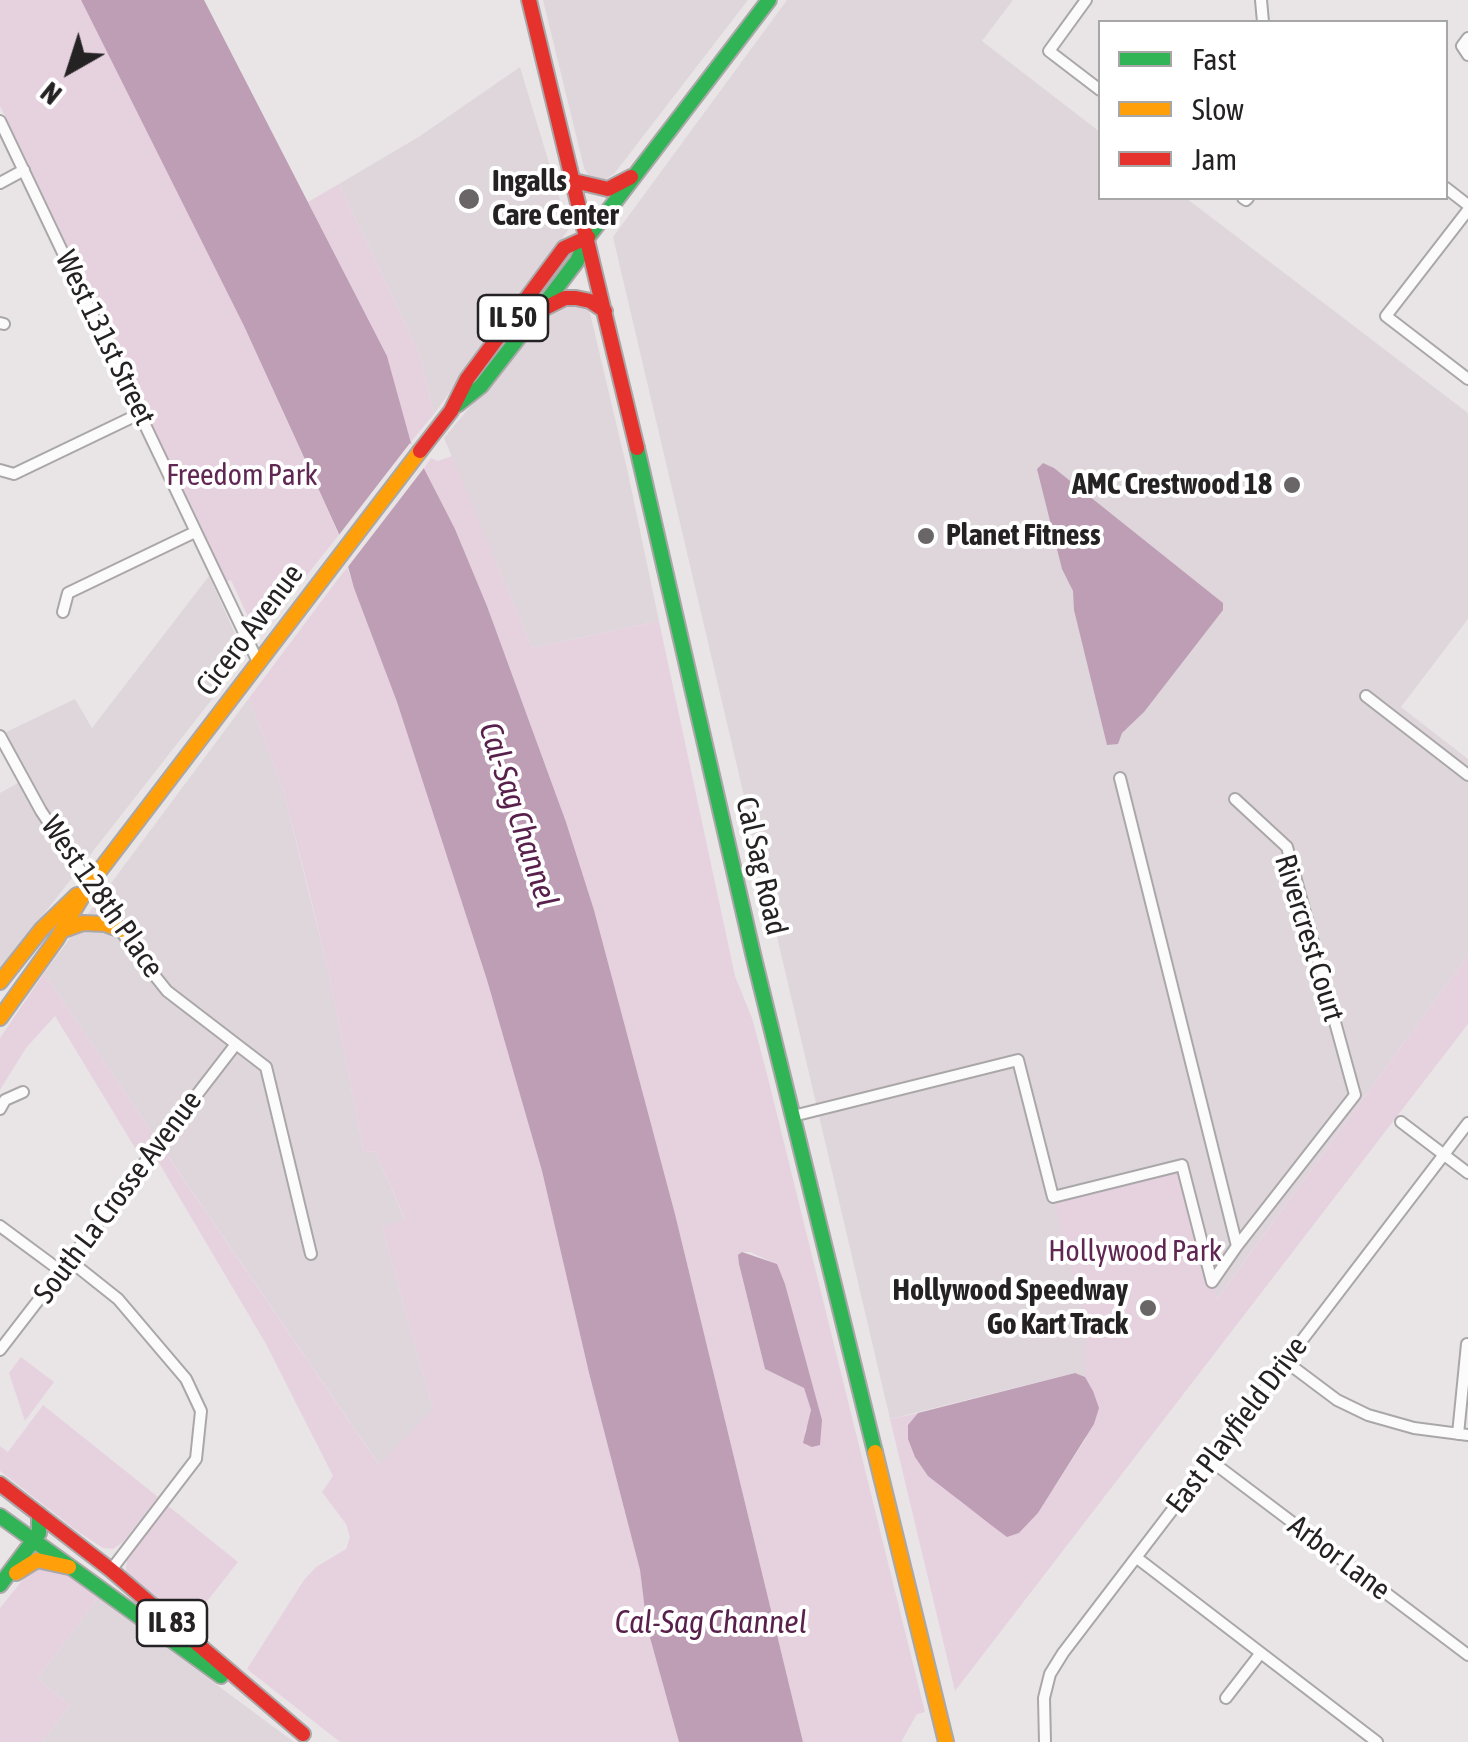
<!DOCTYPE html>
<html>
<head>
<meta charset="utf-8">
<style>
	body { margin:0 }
	#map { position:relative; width:1468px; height:1742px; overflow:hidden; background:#e9e5e7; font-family:"Asap Condensed",sans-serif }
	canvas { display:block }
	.legend { position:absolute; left:1098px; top:20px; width:350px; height:180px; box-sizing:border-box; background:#fff; border:2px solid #a8a7a7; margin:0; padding:12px 18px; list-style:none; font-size:30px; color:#252224 }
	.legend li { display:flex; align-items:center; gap:20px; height:50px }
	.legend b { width:50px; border:2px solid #a8a7a7 }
	.north { position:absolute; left:20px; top:20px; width:100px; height:100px; -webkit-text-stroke:8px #fff; paint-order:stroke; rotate:219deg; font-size:28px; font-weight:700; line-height:40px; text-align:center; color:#252224 }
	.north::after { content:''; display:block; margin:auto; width:35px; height:45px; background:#252224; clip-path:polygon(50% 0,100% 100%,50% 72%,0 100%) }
</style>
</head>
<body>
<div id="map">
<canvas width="1468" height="1742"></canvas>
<ul class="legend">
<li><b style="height:12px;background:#30b455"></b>Fast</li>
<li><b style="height:12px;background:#ff9f0a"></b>Slow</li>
<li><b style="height:12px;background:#e5322d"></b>Jam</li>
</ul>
<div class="north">N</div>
</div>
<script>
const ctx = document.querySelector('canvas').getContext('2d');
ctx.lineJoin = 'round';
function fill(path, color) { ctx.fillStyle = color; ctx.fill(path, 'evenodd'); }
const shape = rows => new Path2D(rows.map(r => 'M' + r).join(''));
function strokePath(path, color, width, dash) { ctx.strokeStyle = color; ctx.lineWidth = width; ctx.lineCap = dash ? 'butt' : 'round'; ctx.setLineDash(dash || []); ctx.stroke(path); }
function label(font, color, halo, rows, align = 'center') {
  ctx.font = font + ' "Asap Condensed",sans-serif'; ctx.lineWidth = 8; ctx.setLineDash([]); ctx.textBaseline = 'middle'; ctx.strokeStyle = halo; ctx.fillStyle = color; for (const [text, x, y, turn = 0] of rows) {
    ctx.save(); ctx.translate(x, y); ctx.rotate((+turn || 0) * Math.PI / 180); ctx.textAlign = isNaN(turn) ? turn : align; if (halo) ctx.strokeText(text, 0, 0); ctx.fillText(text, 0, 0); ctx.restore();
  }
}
const built = shape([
	[543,0,748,0,614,174,603,181,590,178,584,168],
	[787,0,1013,0,982,41,1100,132,1100,198,1186,198,1468,413,1468,619,1401,707,1468,759,1468,955,1124,1426,1075,1373,890,1419,613,237],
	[520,67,569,229,434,414,419,353,339,184,420,136],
	[557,303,585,307,590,313,628,473,659,621,532,648,444,438],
	[209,576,243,651,238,666,0,970,0,793,18,783,0,748,0,735,75,699,92,728],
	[249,698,283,789,329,974,364,1152,375,1151,405,1220,382,1227,433,1409,380,1466,164,1150,156,1158,148,1147,155,1137,44,973],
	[98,1598,209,1679,294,1742,42,1742,70,1705,37,1679]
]);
const green = shape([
	[0,0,81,0,244,326,339,535,266,626,249,619,231,580,221,584,161,445,0,106],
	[339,184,419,353,434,414,410,443,387,356,308,202],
	[452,456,532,648,659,621,735,976,752,1018,767,1074,925,1712,917,1714,901,1742,803,1742,675,1214,594,910,566,822,487,606,455,529,424,468,431,458,438,461],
	[742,1252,750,1252,776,1264,785,1284,820,1445,804,1432,811,1420,811,1410,804,1388,765,1369,739,1264],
	[347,567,397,702,487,980,542,1171,589,1373,640,1570,647,1627,679,1742,340,1742,247,1669,304,1580,316,1567,346,1549,350,1537,346,1524,322,1492,333,1476,266,1344,156,1158,163,1149,379,1465,433,1409,382,1227,405,1219,375,1151,364,1152,329,974,308,887,283,789,249,698],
	[1468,955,1468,1024,955,1691,890,1419,918,1413,909,1425,958,1500,1007,1536,1019,1533,1038,1513,1086,1438,1093,1391,1085,1377,1086,1327,1053,1197,1182,1165,1217,1299],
	[44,973,155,1137,140,1156,55,1016,26,1048,0,1090,0,1038],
	[21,1357,54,1382,25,1421,9,1373],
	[43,1405,158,1497,123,1542,113,1549,103,1548,77,1531,0,1471,0,1446,8,1452],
	[167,1505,238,1562,189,1624,129,1577,126,1570,127,1559,134,1546],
	[33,1567,61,1571,98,1598,37,1679,70,1705,42,1742,0,1742,0,1608]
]);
const water = shape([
	[81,0,204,0,387,356,411,443,455,529,487,606,566,822,594,910,675,1214,803,1742,679,1742,647,1627,640,1570,589,1373,542,1171,487,980,397,702,354,588,339,534,244,326],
	[1043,463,1054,468,1223,603,1223,610,1144,712,1122,733,1118,744,1107,745,1074,610,1073,591,1062,569,1037,469],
	[742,1252,777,1264,785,1284,822,1420,820,1445,812,1447,803,1443,811,1410,804,1388,765,1369,739,1264,738,1255],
	[1075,1373,1085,1377,1093,1391,1099,1408,1094,1424,1038,1513,1019,1533,1007,1537,991,1525,928,1476,915,1457,908,1439,908,1425,918,1413]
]);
const pier = shape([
	[410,443,419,449,427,464,344,572,335,540]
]);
const street = shape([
	[1086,0,1049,51,1100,90],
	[1261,0,1263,22],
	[1468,38,1462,46,1468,55],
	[0,121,259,664],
	[0,183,24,170],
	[1446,188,1468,205],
	[1243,198,1246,200,1248,198],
	[1468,210,1386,316,1468,379],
	[0,323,4,324],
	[0,470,14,474,141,413],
	[63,612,68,593,195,532],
	[1366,696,1468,775],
	[0,736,41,811,132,947,167,991,266,1067,311,1254],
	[1235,799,1287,847,1355,1095,1237,1246],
	[0,1109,5,1100,23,1092],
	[793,1116,1018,1060,1053,1197,1182,1165,1212,1282,1237,1246,1120,778],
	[1401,1122,1468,1173],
	[0,1226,54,1266,79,1268,118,1299,186,1379,201,1411,196,1459,111,1570],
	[0,1350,236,1044],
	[1285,1361,1337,1400,1368,1415,1414,1428,1468,1435],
	[1458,1434,1467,1344],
	[1211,1461,1468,1655],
	[1137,1558,1377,1742],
	[1226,1698,1260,1654],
	[1045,1742,1044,1698,1050,1674,1063,1653,1468,1123]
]);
const fast = shape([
	[457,405,481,386,530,323,577,261,588,237,769,0],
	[637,448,754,958,875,1452],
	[0,1516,221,1676],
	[0,1585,39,1533,39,1514]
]);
const slow = shape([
	[61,931,83,923,105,924,121,930],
	[0,982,41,930,77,895],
	[0,1018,56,940,91,882,420,451],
	[875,1452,946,1742],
	[16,1573,37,1560,69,1567]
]);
const jam = shape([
	[529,0,637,448],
	[574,181,608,189,631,177],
	[543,309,565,298,576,298,590,301,605,311],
	[420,451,451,411,467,379,564,248,588,237],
	[0,1484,111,1570,303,1734]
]);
const markers = [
	[469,199,12,"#6a6668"],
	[1292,485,10,"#6a6668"],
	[926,536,10,"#6a6668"],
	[1148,1308,10,"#6a6668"]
];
const shields = [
	[513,318,70],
	[172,1623,70]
];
const shieldNames = [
	["IL 50",513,318],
	["IL 83",172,1623]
];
const poiNames = [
	["Ingalls",492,182],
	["Care Center",492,216],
	["AMC Crestwood 18",1272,485,"right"],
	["Planet Fitness",946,536],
	["Hollywood Speedway",1128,1291,"right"],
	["Go Kart Track",1128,1325,"right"]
];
const streetNames = [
	["West 131st Street",105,338,64],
	["Cicero Avenue",250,630,-53],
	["Cal Sag Road",761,866,77],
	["West 128th Place",102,897,55],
	["Rivercrest Court",1309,938,73],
	["South La Crosse Avenue",118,1197,-53],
	["East Playfield Drive",1237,1425,-53],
	["Arbor Lane",1339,1558,37]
];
const parkNames = [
	["Freedom Park",242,476],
	["Hollywood Park",1135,1252]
];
const waterNames = [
	["Cal-Sag Channel",518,815,72],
	["Cal-Sag Channel",711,1623]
];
fill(built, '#dfd6dc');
fill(green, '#e6d2df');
fill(water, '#be9eb5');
fill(pier, '#e9e5e7');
strokePath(street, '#aaa7a9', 14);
strokePath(fast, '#aaa7a9', 18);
strokePath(slow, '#aaa7a9', 18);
strokePath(jam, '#aaa7a9', 18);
strokePath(street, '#fcfbfb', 10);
strokePath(fast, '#30b455', 14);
strokePath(slow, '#ff9f0a', 14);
strokePath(jam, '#e5322d', 14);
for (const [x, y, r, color] of markers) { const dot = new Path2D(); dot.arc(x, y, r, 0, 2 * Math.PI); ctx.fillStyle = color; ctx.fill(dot); strokePath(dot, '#fff', 4); }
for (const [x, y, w] of shields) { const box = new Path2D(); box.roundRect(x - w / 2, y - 23, w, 46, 8); ctx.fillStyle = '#fff'; ctx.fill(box); strokePath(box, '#252224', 2.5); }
label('bold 28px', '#252224', null, shieldNames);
label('bold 30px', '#252224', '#fff', poiNames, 'left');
label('30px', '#252224', '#fff', streetNames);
label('30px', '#602753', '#fff', parkNames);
label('italic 32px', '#58204b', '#fff', waterNames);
</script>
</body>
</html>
